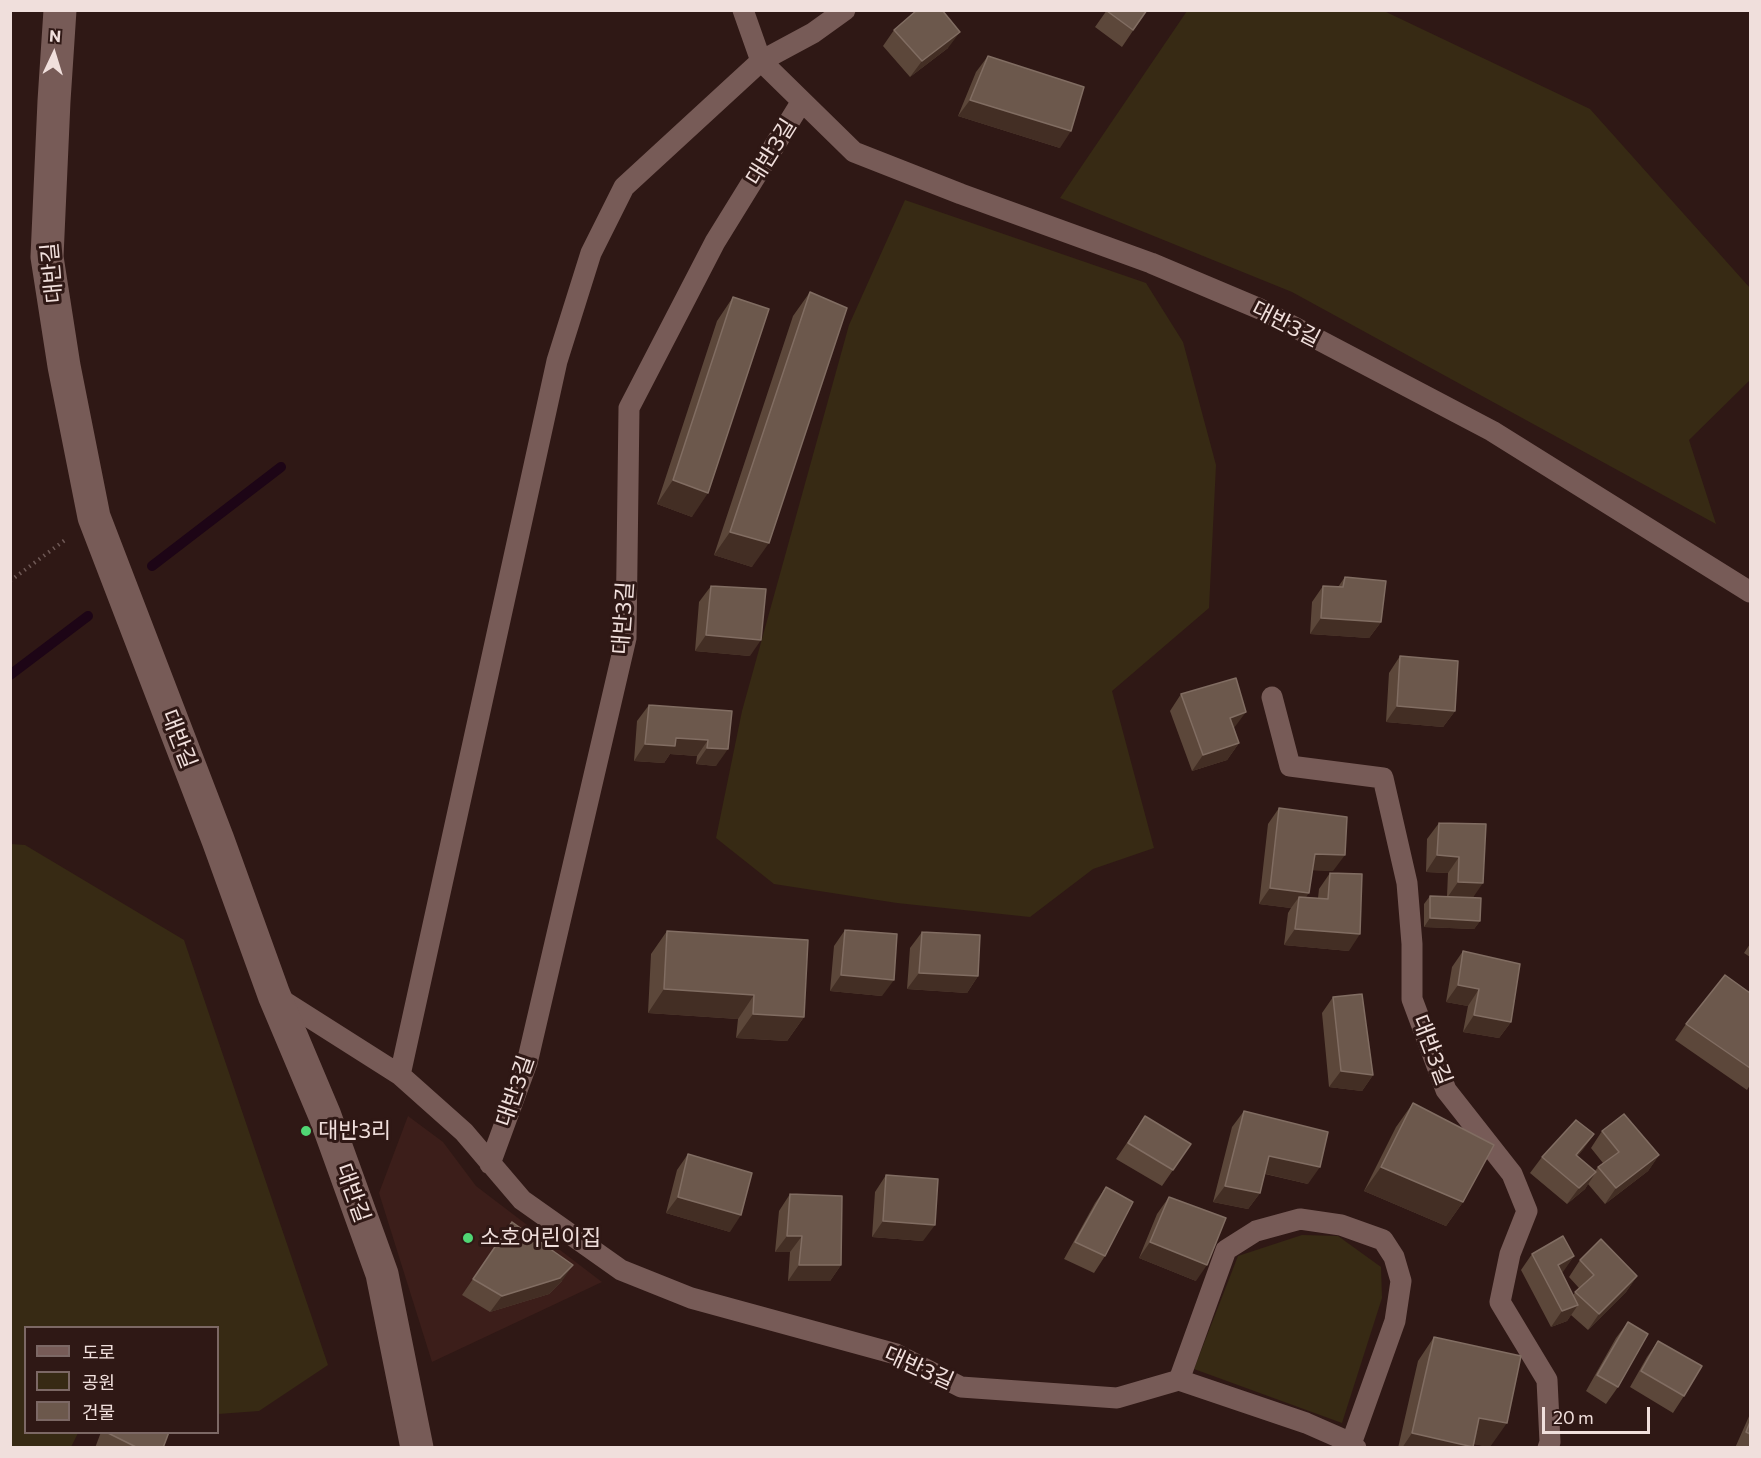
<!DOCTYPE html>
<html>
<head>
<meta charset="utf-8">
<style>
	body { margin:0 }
	#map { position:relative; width:1761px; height:1458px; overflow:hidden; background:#2f1815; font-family:Commissioner,"Noto Sans KR",sans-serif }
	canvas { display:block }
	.frame { position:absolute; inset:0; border:12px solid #f0dfdc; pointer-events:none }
	.legend { position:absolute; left:24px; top:1326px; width:195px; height:108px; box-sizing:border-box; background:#2f1815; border:2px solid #7c6865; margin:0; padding:8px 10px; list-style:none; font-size:18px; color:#f0dfdc }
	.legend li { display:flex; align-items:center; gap:12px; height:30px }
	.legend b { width:30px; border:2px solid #7c6865 }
	.north { position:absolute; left:24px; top:24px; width:60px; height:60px; -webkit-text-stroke:4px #2f1815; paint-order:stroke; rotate:4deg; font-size:16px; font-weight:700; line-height:24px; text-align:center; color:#f0dfdc }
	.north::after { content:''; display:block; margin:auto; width:21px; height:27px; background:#f0dfdc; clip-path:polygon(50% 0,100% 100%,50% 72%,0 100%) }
	.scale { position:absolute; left:1542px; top:1407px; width:108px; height:27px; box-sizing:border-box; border:3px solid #f0dfdc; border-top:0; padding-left:8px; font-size:18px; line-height:21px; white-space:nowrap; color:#f0dfdc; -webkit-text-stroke:4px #2f1815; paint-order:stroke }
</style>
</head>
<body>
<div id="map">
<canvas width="1761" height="1458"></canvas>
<div class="frame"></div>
<ul class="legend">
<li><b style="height:8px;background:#775b57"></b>도로</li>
<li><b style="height:16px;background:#372a14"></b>공원</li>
<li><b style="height:16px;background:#6c584c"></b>건물</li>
</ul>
<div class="north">N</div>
<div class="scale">20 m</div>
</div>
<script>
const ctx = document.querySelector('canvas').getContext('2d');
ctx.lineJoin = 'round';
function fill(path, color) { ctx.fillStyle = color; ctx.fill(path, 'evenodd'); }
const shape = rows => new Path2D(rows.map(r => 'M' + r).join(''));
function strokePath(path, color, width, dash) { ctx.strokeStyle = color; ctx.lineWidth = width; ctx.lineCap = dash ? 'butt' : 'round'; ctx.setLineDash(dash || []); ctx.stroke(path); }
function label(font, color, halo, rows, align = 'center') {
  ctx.font = font + ' Commissioner,"Noto Sans KR",sans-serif'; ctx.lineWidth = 6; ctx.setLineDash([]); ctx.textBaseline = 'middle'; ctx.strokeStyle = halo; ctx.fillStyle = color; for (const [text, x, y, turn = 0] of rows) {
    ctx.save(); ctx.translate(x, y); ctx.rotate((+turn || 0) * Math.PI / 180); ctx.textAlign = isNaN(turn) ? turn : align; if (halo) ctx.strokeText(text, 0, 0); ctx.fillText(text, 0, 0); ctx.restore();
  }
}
const built = shape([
	[408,1116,443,1142,476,1186,602,1282,432,1362,379,1193]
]);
const green = shape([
	[1187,11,1384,11,1590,109,1750,288,1750,380,1689,440,1716,524,1292,292,1060,198],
	[905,200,1146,283,1183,342,1216,465,1209,608,1112,691,1154,848,1093,869,1030,917,897,903,774,884,716,838,742,711,849,325],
	[11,844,25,845,184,940,328,1365,259,1411,218,1414,218,1328,26,1328,26,1432,78,1433,71,1447,11,1447],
	[1302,1235,1338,1236,1381,1267,1382,1298,1342,1423,1194,1369,1238,1256]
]);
const stream = shape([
	[152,566,281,467],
	[10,675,88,616]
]);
const path = shape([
	[10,581,65,540]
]);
const service = shape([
	[743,10,761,61,854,152,961,194,1151,263,1260,309,1492,431,1750,592],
	[1272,697,1290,766,1383,778,1407,883,1412,944,1412,999,1446,1090,1512,1174,1527,1211,1510,1254,1500,1302,1547,1380,1550,1442,1548,1448],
	[274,995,400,1075,557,361,591,253,624,187,761,61,813,33,845,10],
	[400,1075,464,1132,522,1200,621,1270,691,1298,896,1354,961,1387,1117,1398,1179,1380,1306,1423,1347,1441,1356,1448],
	[490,1164,527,1063,626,638,629,408,715,242,802,101],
	[1179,1380,1226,1250,1256,1231,1300,1219,1341,1225,1383,1240,1394,1257,1401,1281,1395,1321,1351,1444]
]);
const tertiary = shape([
	[60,10,54,101,47,257,64,366,94,517,218,840,274,995,325,1116,382,1274,417,1448]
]);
const wall = shape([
	[1107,10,1147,10,1122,47,1095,27],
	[894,30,948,48,910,77,883,46],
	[988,56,1060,148,958,116,976,72],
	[810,292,752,567,714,555,793,316],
	[733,297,692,517,657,504,717,321],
	[1345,577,1381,622,1369,638,1310,634,1312,602,1323,586,1338,587],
	[711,586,750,656,695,651,699,602],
	[1400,656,1455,711,1443,727,1386,722,1389,673],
	[1181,694,1234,728,1239,743,1227,760,1192,771,1170,711],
	[649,705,732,711,716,766,696,764,697,756,670,754,664,763,634,761,637,721],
	[1279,808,1333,871,1313,870,1306,897,1318,898,1319,889,1330,873,1349,951,1284,945,1288,913,1291,908,1259,904,1268,824],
	[1439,823,1486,824,1473,898,1480,921,1474,929,1424,927,1424,904,1430,896,1447,896,1448,873,1426,872,1427,839],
	[845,930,882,996,830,991,834,946],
	[667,931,804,1017,787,1041,736,1038,738,1019,648,1013,651,954],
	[922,932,978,976,967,993,907,989,910,948],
	[1750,944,1750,957,1744,953],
	[1463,951,1511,1022,1499,1038,1463,1032,1468,1006,1446,1002,1452,967],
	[1750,993,1750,1085,1747,1090,1675,1040,1686,1024],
	[1333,997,1373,1075,1362,1091,1329,1087,1322,1013],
	[1413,1103,1463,1202,1446,1226,1364,1191,1396,1127],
	[1244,1111,1308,1184,1265,1174,1260,1193,1248,1209,1213,1202,1232,1127],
	[1145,1116,1191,1144,1162,1186,1116,1159],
	[1602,1131,1659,1155,1648,1171,1605,1204,1588,1184,1585,1189,1567,1204,1530,1173,1542,1157,1594,1134,1577,1157,1595,1171,1598,1167,1603,1163,1591,1148],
	[688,1154,730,1232,666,1213,677,1170],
	[886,1175,923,1241,872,1237,875,1192],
	[1106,1187,1105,1256,1094,1273,1064,1259,1095,1203],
	[790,1194,841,1265,830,1281,788,1281,790,1252,775,1252,779,1211],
	[1169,1197,1196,1281,1139,1258,1157,1214],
	[512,1222,562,1281,549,1294,490,1312,462,1295],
	[1532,1254,1574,1256,1562,1272,1573,1295,1579,1288,1569,1277,1580,1260,1637,1276,1626,1292,1588,1330,1571,1315,1567,1321,1551,1327,1521,1270],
	[1628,1322,1618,1387,1606,1404,1586,1391,1616,1338],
	[1434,1337,1490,1447,1474,1444,1473,1448,1398,1448,1418,1361],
	[1658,1341,1684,1396,1673,1413,1630,1387,1647,1357],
	[1750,1414,1750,1448,1735,1448],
	[101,1432,169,1432,163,1448,95,1448]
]);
const shadedWall = shape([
	[960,32,948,48,910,77,922,61],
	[970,100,1071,131,1060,148,958,116],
	[673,480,708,493,692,517,657,504],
	[730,532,769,543,752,567,714,555],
	[1321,618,1381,622,1369,638,1310,634],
	[706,635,761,640,750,656,695,651],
	[1397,706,1455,711,1443,727,1386,722],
	[1246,712,1234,728,1219,734,1230,718],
	[676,738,708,740,697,756,670,754,664,763,634,761,645,744],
	[1239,743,1227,760,1192,771,1203,755],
	[707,748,728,749,716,766,696,764],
	[1315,854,1345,855,1333,871,1304,870],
	[1437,855,1459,857,1448,873,1426,872],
	[1458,882,1483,883,1472,899,1447,898],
	[1270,888,1309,893,1298,909,1299,897,1291,908,1259,904],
	[1430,918,1480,921,1474,929,1424,927],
	[1295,929,1360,934,1349,951,1284,945],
	[919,973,978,976,967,993,907,989],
	[841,975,894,980,882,996,830,991],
	[1458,985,1479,989,1468,1006,1446,1002],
	[664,989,754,995,738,1019,648,1013],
	[753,1014,804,1017,787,1041,736,1038],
	[1474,1015,1511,1022,1499,1038,1463,1032],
	[1341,1071,1373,1075,1362,1091,1329,1087],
	[1594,1134,1583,1150,1564,1172,1576,1155],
	[1659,1155,1648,1171,1605,1204,1616,1188],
	[1269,1156,1320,1167,1308,1184,1258,1172],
	[1381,1167,1463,1202,1446,1226,1364,1191],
	[1596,1172,1585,1189,1567,1204,1579,1188],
	[1225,1186,1260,1193,1248,1209,1213,1202],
	[678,1197,741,1215,730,1232,666,1213],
	[883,1221,935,1225,923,1241,872,1237],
	[787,1236,802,1236,790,1252,775,1252],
	[1150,1242,1207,1265,1196,1281,1139,1258],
	[1574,1256,1563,1272,1547,1281,1558,1265],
	[573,1265,562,1281,549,1294,490,1312,502,1296],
	[799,1265,841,1265,830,1281,788,1281],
	[1637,1276,1626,1292,1588,1330,1599,1314],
	[1578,1305,1567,1321,1551,1327,1562,1311],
	[1479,1418,1507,1423,1490,1447,1462,1442],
	[1412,1433,1473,1447,1473,1448,1402,1448]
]);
const building = shape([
	[917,10,942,10,960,32,922,61,894,30,917,10],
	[1107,10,1147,10,1133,30,1107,11,1107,10],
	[988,56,1084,87,1071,131,970,100,988,56],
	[810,292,847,308,769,543,730,532,810,292],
	[733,297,769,309,708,493,673,480,733,297],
	[1345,577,1386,581,1381,622,1321,618,1323,586,1343,587,1345,577],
	[711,586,766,589,761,640,706,635,711,586],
	[1400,656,1458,661,1455,711,1397,706,1400,656],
	[1236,678,1246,712,1230,718,1239,743,1203,755,1181,694,1236,678],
	[649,705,732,711,728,749,707,748,708,740,676,738,675,746,645,744,649,705],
	[1279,808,1347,817,1345,855,1315,854,1309,893,1270,888,1279,808],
	[1439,823,1486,824,1483,883,1458,882,1459,857,1437,855,1439,823],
	[1330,873,1362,874,1360,934,1295,929,1299,897,1328,899,1330,873],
	[1430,896,1481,898,1480,921,1430,918,1430,896],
	[845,930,897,934,894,980,841,975,845,930],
	[667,931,808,940,804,1017,753,1014,754,995,664,989,667,931],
	[922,932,980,935,978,976,919,973,922,932],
	[1463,951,1520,964,1511,1022,1474,1015,1479,989,1458,985,1463,951],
	[1725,975,1750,993,1750,1068,1686,1024,1725,975],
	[1362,994,1373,1075,1341,1071,1333,997,1362,994],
	[1413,1103,1494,1145,1463,1202,1381,1167,1413,1103],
	[1244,1111,1328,1132,1320,1167,1269,1156,1260,1193,1225,1186,1244,1111],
	[1624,1114,1659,1155,1616,1188,1598,1167,1619,1152,1602,1131,1624,1114],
	[1145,1116,1191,1144,1173,1170,1128,1143,1145,1116],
	[1576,1120,1594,1134,1576,1155,1596,1172,1579,1188,1542,1157,1576,1120],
	[688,1154,752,1173,741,1215,678,1197,688,1154],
	[886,1175,938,1179,935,1225,883,1221,886,1175],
	[1106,1187,1133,1202,1105,1256,1075,1242,1106,1187],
	[790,1194,842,1196,841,1265,799,1265,802,1236,787,1236,790,1194],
	[1169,1197,1226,1218,1207,1265,1150,1242,1169,1197],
	[512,1222,573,1265,560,1278,502,1296,473,1279,512,1222],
	[1563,1236,1574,1256,1558,1265,1578,1305,1562,1311,1532,1254,1563,1236],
	[1601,1239,1637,1276,1599,1314,1575,1292,1594,1275,1580,1260,1601,1239],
	[1628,1322,1648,1334,1618,1387,1597,1375,1628,1322],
	[1434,1337,1521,1356,1507,1423,1479,1418,1473,1447,1412,1433,1434,1337],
	[1658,1341,1702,1366,1684,1396,1641,1371,1658,1341],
	[1750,1422,1750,1434,1746,1432,1750,1422],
	[106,1432,169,1432,163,1448,138,1448,106,1432]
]);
const markers = [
	[306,1131,6,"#50d674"],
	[468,1238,6,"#50d674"]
];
const streetNames = [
	["대반3길",771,152,-58],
	["대반길",52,273,-95],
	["대반3길",1286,324,27],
	["대반3길",623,618,-86],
	["대반길",179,739,69],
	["대반3길",1432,1050,69],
	["대반3길",515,1091,-71],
	["대반길",353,1193,70],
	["대반3길",919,1368,24]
];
const poiNames = [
	["대반3리",318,1131],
	["소호어린이집",480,1238]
];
fill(built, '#3c1e1a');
fill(green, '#372a14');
strokePath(stream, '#1d0516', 10);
strokePath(path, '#6f5956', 4, [1.5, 4.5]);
strokePath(service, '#775b57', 21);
strokePath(tertiary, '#775b57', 33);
fill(wall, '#5c473a');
fill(shadedWall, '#432e24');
fill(building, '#6c584c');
strokePath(building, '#816d62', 1.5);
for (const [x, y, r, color] of markers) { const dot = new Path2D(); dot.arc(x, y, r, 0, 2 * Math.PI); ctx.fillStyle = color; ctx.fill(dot); strokePath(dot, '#2f1815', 2); }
label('22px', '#f0dfdc', '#2f1815', streetNames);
label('22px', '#f0dfdc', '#2f1815', poiNames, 'left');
</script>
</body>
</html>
